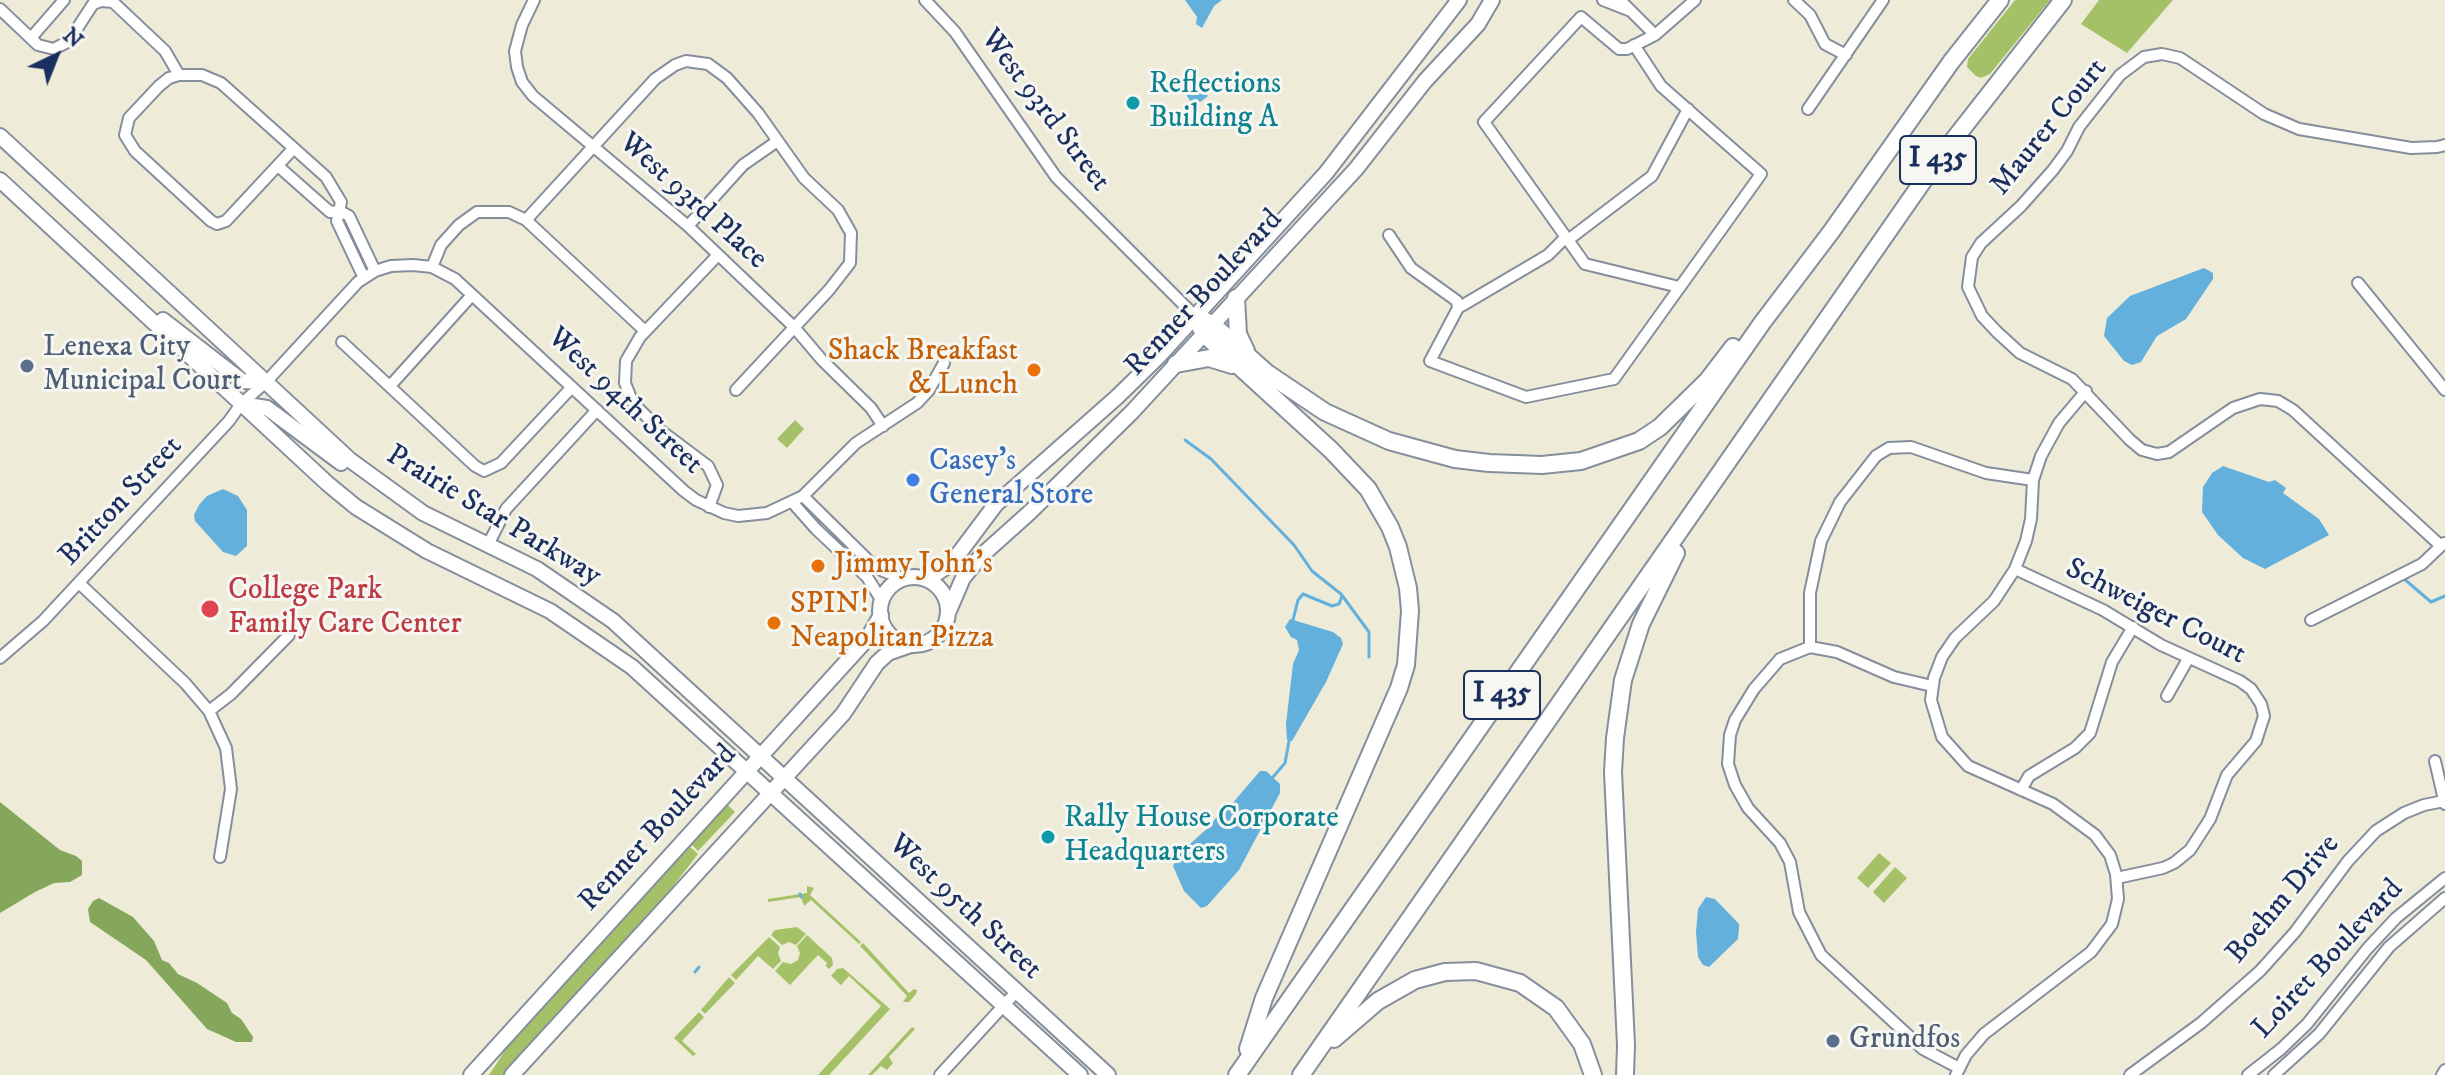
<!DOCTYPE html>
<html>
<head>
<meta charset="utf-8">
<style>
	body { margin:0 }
	#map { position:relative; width:2445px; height:1075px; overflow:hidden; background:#eeecd9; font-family:"IM FELL DW Pica",serif }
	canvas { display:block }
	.north { position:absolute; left:16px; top:16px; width:80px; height:80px; -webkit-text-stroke:6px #f6f6f2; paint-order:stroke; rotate:43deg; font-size:22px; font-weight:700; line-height:32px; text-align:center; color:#1b2f5e }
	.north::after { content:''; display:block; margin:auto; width:28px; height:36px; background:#1b2f5e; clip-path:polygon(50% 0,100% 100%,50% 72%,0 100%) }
</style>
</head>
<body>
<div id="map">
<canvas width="2445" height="1075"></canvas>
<div class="north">N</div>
</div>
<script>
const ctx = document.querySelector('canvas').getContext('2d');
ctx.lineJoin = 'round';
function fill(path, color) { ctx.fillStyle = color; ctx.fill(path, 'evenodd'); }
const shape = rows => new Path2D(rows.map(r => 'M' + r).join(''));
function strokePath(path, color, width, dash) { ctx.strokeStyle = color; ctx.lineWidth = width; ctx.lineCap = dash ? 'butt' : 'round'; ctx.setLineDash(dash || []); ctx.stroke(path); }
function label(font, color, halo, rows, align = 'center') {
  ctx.font = font + ' "IM FELL DW Pica",serif'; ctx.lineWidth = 6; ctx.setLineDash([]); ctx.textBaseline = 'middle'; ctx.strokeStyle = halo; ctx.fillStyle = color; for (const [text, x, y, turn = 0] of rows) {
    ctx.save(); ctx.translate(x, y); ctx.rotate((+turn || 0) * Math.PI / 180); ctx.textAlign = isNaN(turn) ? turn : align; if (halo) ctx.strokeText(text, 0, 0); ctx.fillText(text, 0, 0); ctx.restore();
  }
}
const green = shape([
	[2015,0,2050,0,1990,74,1981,78,1976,76,1967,67,1968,59],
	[2099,0,2173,0,2127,53,2081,24],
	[795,420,804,429,787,448,777,439],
	[727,804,735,812,698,851,691,844],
	[687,844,698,854,661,902,504,1075,489,1075,523,1023],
	[1879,853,1891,863,1868,888,1857,878],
	[1895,867,1907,878,1884,903,1873,892],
	[807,886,814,888,810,895,861,942,859,944,811,900,804,906,801,897,768,902,768,899,807,893],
	[797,927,806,934,796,945,789,942,782,945,771,935,775,930],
	[807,935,832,958,833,965,829,969,826,966,827,963,818,955,790,985,775,971,783,962,791,964,798,960,800,953,797,946],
	[769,937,780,947,778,953,781,961,773,969,758,956,736,980,731,975],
	[863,943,909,993,914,989,917,990,916,994,909,1002,903,1002,907,996,862,948,860,946],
	[843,968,890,1009,829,1075,818,1075,881,1006,849,976,841,985,831,976,837,969],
	[729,977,735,983,705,1014,701,1010],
	[699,1012,704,1017,682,1041,696,1054,693,1056,674,1038],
	[912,1027,915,1029,889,1057,893,1063,887,1070,881,1066,872,1075,868,1075]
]);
const forest = shape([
	[0,802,60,850,76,856,82,861,82,875,70,882,54,883,35,892,0,913],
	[99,898,133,917,154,941,162,960,169,963,178,974,197,983,227,1003,232,1013,241,1019,253,1037,252,1042,236,1042,207,1029,146,960,90,922,88,909,93,901]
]);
const water = shape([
	[1185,0,1222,0,1214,6,1202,28,1196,24,1197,17],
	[1205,76,1209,83,1206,85,1209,89,1205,92,1208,96,1199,103,1195,99,1191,102,1180,86,1193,77,1197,82],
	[2204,268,2213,273,2213,279,2186,319,2157,336,2141,362,2132,365,2124,361,2104,336,2107,318,2130,296],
	[2223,466,2269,482,2275,480,2286,488,2283,493,2319,519,2329,535,2265,569,2243,558,2218,535,2202,512,2203,487,2212,473],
	[223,489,238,496,247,510,247,546,236,556,223,552,195,521,194,515,199,505,207,496],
	[1290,619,1333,632,1341,638,1343,644,1326,682,1292,741,1287,740,1286,724,1293,664,1299,650,1297,640,1291,637,1285,627],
	[1260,771,1266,771,1280,784,1280,793,1239,870,1207,906,1201,908,1184,891,1173,866,1181,852,1210,826,1220,812,1231,805],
	[1706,897,1715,899,1739,924,1739,928,1738,939,1709,967,1703,965,1698,957,1696,932,1698,909]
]);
const stream = shape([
	[1185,440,1211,459,1294,545,1312,571,1341,594,1369,632,1369,657],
	[2403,578,2431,602,2445,596],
	[1293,620,1298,600,1303,594,1332,606,1339,604,1342,596],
	[1273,777,1285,763,1289,741],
	[800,894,801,897],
	[695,972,699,967]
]);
const minor = shape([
	[534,0,522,25,515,51,517,67,522,82,533,96,688,226,794,327,822,360,871,408,883,426],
	[925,0,955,32,1056,177,1195,316],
	[1603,0,1631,11],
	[1620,0,1655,35],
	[1794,0,1810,15,1825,44,1846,55],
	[0,9,38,45,54,49,69,41,93,4,101,1,113,2,165,51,179,75,202,75,221,83,326,177,341,202,337,221,364,278],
	[31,38,64,0],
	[179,75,169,78,159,86,129,118,125,135,135,151,211,221,217,224,226,221,293,149],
	[1808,109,1883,0],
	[278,166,330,212,340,211,349,216,375,271],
	[526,220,645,331],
	[688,226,743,165,776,142],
	[1389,235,1411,268,1457,301,1458,308],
	[1566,237,1548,255,1458,308,1430,361,1526,397,1614,379,1761,174,1661,86,1634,45],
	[1568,240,1652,176,1688,109],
	[432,267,455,279,684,491,696,500,724,513,738,516,767,513,803,496,856,443,917,403,929,390,944,363],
	[2358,283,2445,390],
	[1679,287,1585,264,1484,122,1581,17,1619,49,1627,49,1655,35,1695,0],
	[342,342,475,466,484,471,501,463,572,387],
	[390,386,472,295],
	[803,496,870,562,883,571,905,579],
	[793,503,816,529,867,577,882,601],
	[709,507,717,485,708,466,660,430,633,403,625,383,626,361,640,337,717,256],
	[488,545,506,509,597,410],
	[2441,546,2293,410,2278,401,2260,399,2233,408,2169,452,2157,454,2142,450,2130,440,2072,379,2020,353,1997,332,1982,316,1968,287,1972,257,1981,243,2021,206,2053,170,2067,151,2079,127,2120,75,2144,57,2162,54,2180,58,2264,114,2299,129,2411,148,2437,147,2445,145],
	[2015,569,2103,610,2161,645,2240,681,2251,689,2261,704,2264,716,2256,741,2227,775,2210,819,2190,850,2174,863,2163,868,2117,878],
	[79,583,185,683,209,711,226,748,231,789,220,857],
	[2311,620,2422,564,2444,543],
	[1810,647,1810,593,1821,541,1840,502,1876,456,1889,448,1911,447,1986,473,2033,480],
	[0,658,43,621,229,421,241,404,266,382,358,282,375,271,391,266,413,265,432,267,441,245,459,225,477,212,509,212,526,220,655,79,675,65,686,61,708,64,727,78,758,113,804,178,838,210,851,233,850,263,829,290,736,390],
	[1932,686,1894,677,1837,652,1810,647,1780,659,1754,689,1735,720,1730,735,1728,764,1735,785,1748,808,1780,843,1790,862,1799,912,1821,955,1923,1049,1959,1068],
	[2167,696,2188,659],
	[209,711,231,694,289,635],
	[2435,761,2445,804],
	[2021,790,2029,776,2075,748,2090,733,2112,662,2133,627],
	[940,1075,1016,992],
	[1956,1075,1966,1055,1984,1034,2091,952,2112,924,2118,899,2116,874,2110,855,2095,835,2053,804,1968,766,1942,737,1931,700,1934,678,1942,657,1955,638,1994,601,2015,569,2026,541,2031,519,2033,480,2041,456,2059,423,2086,391],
	[2130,1075,2201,1023,2260,971,2295,932,2348,861,2376,831,2404,813,2424,805,2444,801],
	[2248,1075,2281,1049,2307,1024,2367,949,2396,918,2445,878],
	[2274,1075,2319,1034,2389,947,2445,898],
	[2442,1075,2445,1070]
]);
const major = shape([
	[0,136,350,460,423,513,537,569,613,621,1108,1075],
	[0,180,328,484,356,507,427,551,550,611,632,667,1080,1075],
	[163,320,242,381,266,382],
	[241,404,267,408,341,463],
	'880 611a34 34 0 1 1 68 0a34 34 0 1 1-68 0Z',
	[922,578,937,573,951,564,996,504,1117,397,1159,356,1326,173,1459,0],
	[948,613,963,578,981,556,1029,513,1132,412,1356,169,1425,81,1478,24,1492,0],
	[471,1075,868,638,881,615],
	[512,1075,843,714,877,663,888,653,911,645]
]);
const highway = shape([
	[1236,298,1238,334,1246,351],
	[1195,316,1204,334,1331,450,1368,489,1390,527,1398,547,1408,588,1410,611,1406,665,1399,688,1264,998,1248,1049],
	[1195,316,1212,324,1267,373,1325,412,1389,441,1455,459,1489,463,1542,465,1581,461,1639,441,1660,427,1707,381,1733,347],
	[1176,364,1209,358,1232,365],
	[1334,1039,1378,1001,1415,980,1445,972,1476,971,1520,983,1556,1008,1582,1044,1593,1075],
	[1237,1075,1762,323,1831,232,1951,62,2000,0],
	[1301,1075,1937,161,2063,0],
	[1625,1075,1626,1045,1613,772,1615,738,1623,680,1641,624,1676,553]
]);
const markers = [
	[1133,103,8,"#0f9aa8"],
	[27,366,8,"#5c6f8a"],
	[1034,370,8,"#e8710a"],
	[913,480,8,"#3f7fe0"],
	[818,566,8,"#e8710a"],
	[210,609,10,"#e0444e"],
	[774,623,8,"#e8710a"],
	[1048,837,8,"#0f9aa8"],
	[1833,1041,8,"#5c6f8a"]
];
const shields = [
	[1938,160,76],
	[1502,695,76]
];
const shieldNames = [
	["I 435",1938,160],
	["I 435",1502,695]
];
const cultureNames = [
	["Reflections",1149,86],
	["Building A",1149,120],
	["Rally House Corporate",1064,820],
	["Headquarters",1064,854]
];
const streetNames = [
	["West 93rd Street",1044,111,53],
	["Maurer Court",2050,128,-51],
	["West 93rd Place",692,202,42],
	["Renner Boulevard",1205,294,-47],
	["West 94th Street",624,402,43],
	["Britton Street",122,502,-47],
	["Prairie Star Parkway",493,517,31],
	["Schweiger Court",2155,613,27],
	["Renner Boulevard",659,829,-47],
	["Boehm Drive",2284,900,-50],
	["West 95th Street",964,908,43],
	["Loiret Boulevard",2329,960,-47]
];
const serviceNames = [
	["Lenexa City",43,349],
	["Municipal Court",43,383],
	["Grundfos",1849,1041]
];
const foodNames = [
	["Shack Breakfast",1018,353,"right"],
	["& Lunch",1018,387,"right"],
	["Jimmy John's",834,566],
	["SPIN!",790,606],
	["Neapolitan Pizza",790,640]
];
const shopNames = [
	["Casey's",929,463],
	["General Store",929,497]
];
const healthNames = [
	["College Park",228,592],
	["Family Care Center",228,626]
];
fill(green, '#a5c168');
fill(forest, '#84a75c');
fill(water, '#64b0dd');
strokePath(stream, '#64b0dd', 3);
strokePath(minor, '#848e9c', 14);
strokePath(major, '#848e9c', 18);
strokePath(highway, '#848e9c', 20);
strokePath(minor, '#fff', 10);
strokePath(major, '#fff', 14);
strokePath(highway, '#fff', 16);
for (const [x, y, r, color] of markers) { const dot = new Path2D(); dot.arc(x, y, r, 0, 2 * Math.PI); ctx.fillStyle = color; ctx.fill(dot); strokePath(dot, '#f6f6f2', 3); }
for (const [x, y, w] of shields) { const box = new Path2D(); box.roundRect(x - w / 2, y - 24, w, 48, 6); ctx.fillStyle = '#f6f6f2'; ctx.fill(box); strokePath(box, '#1b2f5e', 2); }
label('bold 28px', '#1b2f5e', null, shieldNames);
label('30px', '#0d838f', '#f6f6f2', cultureNames, 'left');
label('30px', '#1b2f5e', '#f6f6f2', streetNames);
label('30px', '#4e5e75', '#f6f6f2', serviceNames, 'left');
label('30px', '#c56008', '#f6f6f2', foodNames, 'left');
label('30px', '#366cbe', '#f6f6f2', shopNames, 'left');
label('30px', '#be3a42', '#f6f6f2', healthNames, 'left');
</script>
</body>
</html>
